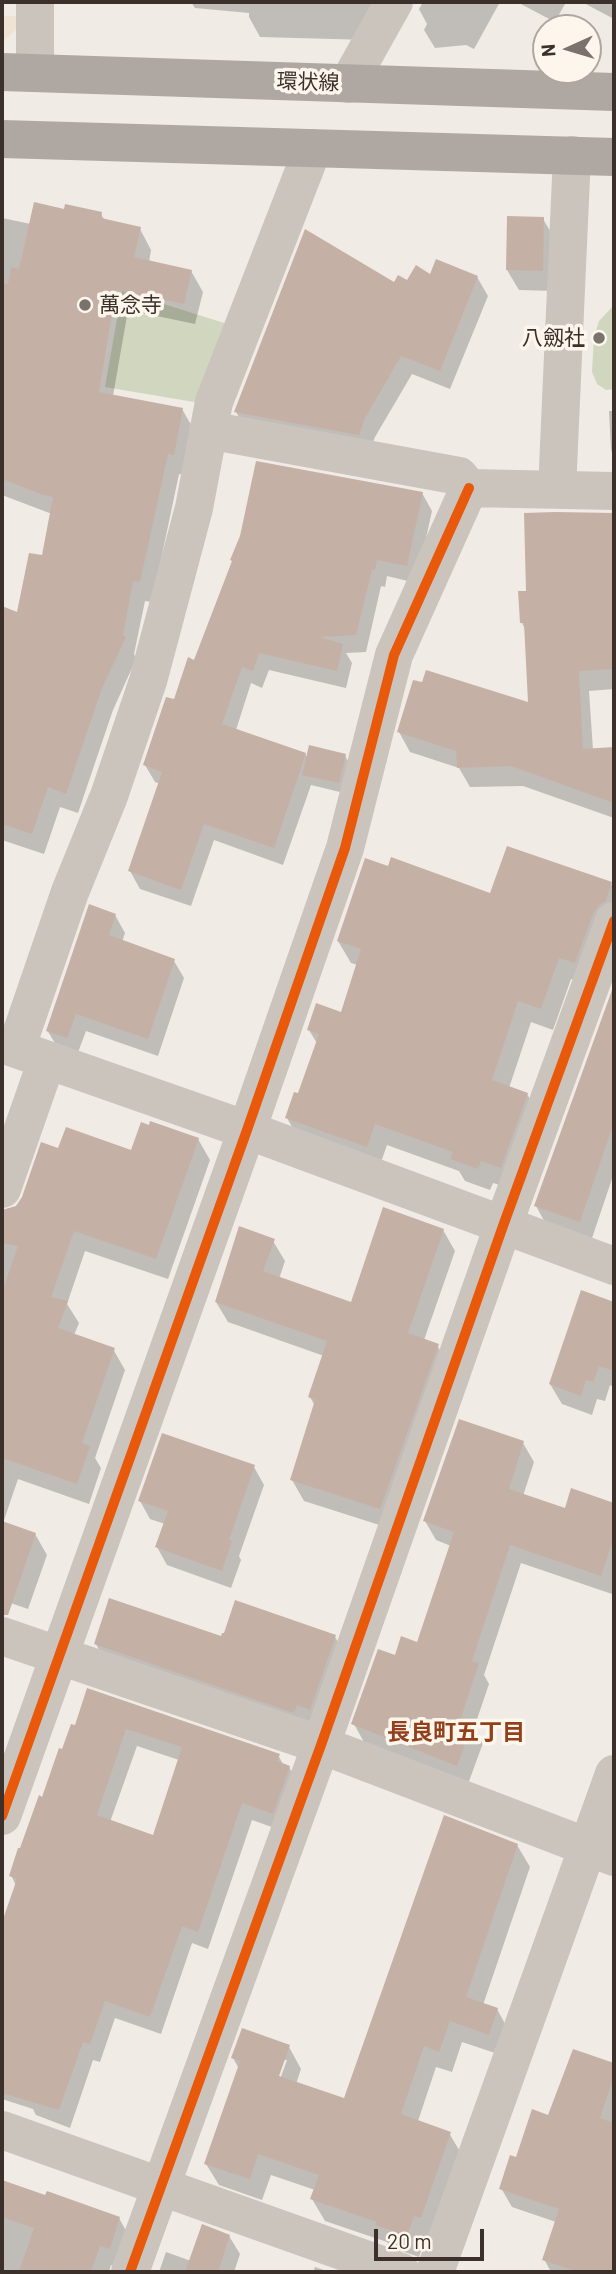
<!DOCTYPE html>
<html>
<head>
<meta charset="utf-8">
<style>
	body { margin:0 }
	#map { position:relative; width:616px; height:2274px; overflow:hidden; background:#f0ebe5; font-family:Barlow,sans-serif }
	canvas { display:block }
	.frame { position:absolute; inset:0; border:4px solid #3c312a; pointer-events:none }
	.north { position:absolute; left:532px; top:14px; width:70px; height:70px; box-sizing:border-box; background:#fcf6ed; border:2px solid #afa79f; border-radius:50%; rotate:266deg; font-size:19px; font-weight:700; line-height:28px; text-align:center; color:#3c312a }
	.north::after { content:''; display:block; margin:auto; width:24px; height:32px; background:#7b726b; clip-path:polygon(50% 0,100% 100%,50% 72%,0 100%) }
	.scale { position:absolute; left:374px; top:2229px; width:110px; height:32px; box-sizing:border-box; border:4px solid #3c312a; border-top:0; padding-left:9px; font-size:21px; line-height:24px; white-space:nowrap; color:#3c312a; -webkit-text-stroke:5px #fcf6ed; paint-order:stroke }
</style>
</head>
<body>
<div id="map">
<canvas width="616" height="2274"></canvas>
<div class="frame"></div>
<div class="north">N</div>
<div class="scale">20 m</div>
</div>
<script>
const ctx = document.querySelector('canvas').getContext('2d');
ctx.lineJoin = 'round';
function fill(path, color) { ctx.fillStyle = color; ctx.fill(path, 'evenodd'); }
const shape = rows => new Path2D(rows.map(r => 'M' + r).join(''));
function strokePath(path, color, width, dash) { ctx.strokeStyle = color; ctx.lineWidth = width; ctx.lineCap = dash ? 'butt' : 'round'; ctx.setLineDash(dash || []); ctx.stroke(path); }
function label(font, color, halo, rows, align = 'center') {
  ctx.font = font + ' Barlow,"Noto Sans JP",sans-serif'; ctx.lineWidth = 7; ctx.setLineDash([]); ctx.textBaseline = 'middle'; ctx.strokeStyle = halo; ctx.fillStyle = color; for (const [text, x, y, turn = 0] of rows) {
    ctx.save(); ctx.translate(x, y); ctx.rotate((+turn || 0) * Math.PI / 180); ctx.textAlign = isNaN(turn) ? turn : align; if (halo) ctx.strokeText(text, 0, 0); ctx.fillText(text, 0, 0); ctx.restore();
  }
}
const green = shape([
	[122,291,237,327,206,404,105,387],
	[614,305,614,389,606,390,597,384,592,372,594,337,599,321]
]);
const plaza = shape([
	[2,16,22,16,15,31,2,42]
]);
const shadow = shape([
	[191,2,395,2,369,40,260,37,249,17,249,13,195,8],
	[423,2,500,2,474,49,466,45,435,48,424,30,427,24,419,9],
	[517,2,566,2,555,22],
	[582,2,614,2,614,19],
	[65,211,101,214,105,221,140,229,151,250,149,262,191,271,203,292,195,324,128,310,113,396,182,409,194,430,185,475,179,474,152,602,145,601,134,654,136,659,113,710,78,813,60,807,44,854,2,840,2,607,18,615,44,557,52,514,2,495,2,218,31,224],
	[543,219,555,239,554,291,519,290,507,270],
	[431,276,477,277,488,296,450,389,412,374,375,437,369,453,247,430,236,412,395,284],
	[609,411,614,411,614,456,611,450],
	[422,493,432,511,416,583,387,576,385,587,381,586,366,652,346,653,352,663,346,688,269,670,262,688,251,683,236,730,305,754,308,759,345,756,351,766,344,793,311,785,283,865,214,840,191,906,140,889,130,871,160,784,155,782,145,765,195,662],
	[614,514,614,689,589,691,593,750,614,748,614,818,523,786,470,787,459,768,410,752,399,732,530,704,526,631,522,623,527,592,526,515],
	[611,884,614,889,614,926,588,985,571,979,553,1030,531,1022,509,1088,527,1094,540,1116,513,1189,493,1183,490,1190,465,1181,459,1171,387,1145,379,1168,300,1141,287,1118,300,1095,318,1045,309,1030,342,1014,358,965,351,963,338,941,491,895],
	[115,915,125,933,122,942,174,961,184,978,158,1056,86,1031,77,1055,58,1048,47,1030],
	[614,989,614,1173,591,1241,547,1226,536,1206],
	[198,1139,210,1160,168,1279,85,1251,67,1304,79,1323,74,1335,113,1349,125,1370,95,1458,101,1468,89,1504,18,1479,3,1523,35,1534,47,1555,28,1609,2,1600,2,1212,17,1207,59,1150,132,1152],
	[443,1230,455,1251,424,1340,437,1345,449,1366,392,1529,304,1501,292,1480,315,1406,310,1397,324,1356,228,1322,216,1302,273,1241,285,1261,279,1279,352,1304],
	[582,1292,614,1303,614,1387,610,1385,605,1401,597,1399,592,1415,562,1404,550,1384],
	[523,1443,534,1462,523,1496,566,1510,572,1490,614,1505,614,1588,612,1594,521,1563,484,1675,489,1684,474,1728,483,1743,468,1784,365,1744,354,1724,396,1657,418,1644,451,1546,436,1540,425,1521],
	[254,1467,264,1485,239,1556,241,1560,231,1588,167,1565,157,1547,165,1524,150,1519,140,1501],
	[335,1637,344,1652,319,1724,104,1659,96,1644],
	[89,1691,278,1755,284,1766,289,1767,299,1786,283,1831,252,1820,208,1949,192,1943,161,2034,115,2018,100,2062,93,2060,70,2128,36,2115,33,2109,2,2099,2,1927,16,1886,11,1875,63,1752,76,1728],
	[137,1746,179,1760,154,1837,110,1822],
	[517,1845,530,1867,483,2005,497,2009,509,2031,501,2055,462,2042,452,2072,436,2067,418,2121,449,2133,462,2155,433,2239,426,2236,419,2257,390,2247,387,2242,325,2221,312,2199,315,2190,271,2175,262,2200,219,2185,206,2164,239,2069,233,2058,289,2047,301,2069,296,2084,345,2101],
	[283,2060,287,2060,278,2085,275,2084],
	[574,2052,614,2065,614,2272,551,2272,544,2259,556,2222,512,2207,501,2188,517,2160,549,2117],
	[2,2182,46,2198,119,2218,130,2238,121,2268,111,2265,109,2272,2,2272],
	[229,2236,240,2254,234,2272,159,2272,166,2252,191,2261],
	[315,2267,330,2272,313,2272]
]);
const building = shape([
	[34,202,64,209,65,204,102,212,101,218,141,227,134,257,192,270,184,304,116,290,99,392,183,408,174,455,168,454,140,582,133,581,123,635,126,637,102,688,66,794,48,787,32,834,2,824,2,606,17,612,29,553,42,555,53,497,41,494,2,479,2,283,8,284,11,267,19,269],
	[507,216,544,217,543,271,506,270],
	[305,229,394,282,398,275,407,280,416,265,430,274,436,259,478,276,440,371,401,356,365,418,359,435,234,412],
	[256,461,423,492,407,566,377,560,375,570,372,570,356,635,320,637,343,644,337,671,259,653,253,671,242,667,222,724,306,753,274,848,204,824,181,890,128,871,162,772,143,765,166,697,174,699,188,657,194,660,232,561,230,560,240,536],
	[555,512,614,513,614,669,579,671,583,749,614,747,614,803,511,766,457,768,456,751,397,732,413,680,422,682,426,670,528,702,524,623,520,623,518,591,526,591,524,513],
	[309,745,346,754,339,783,302,775],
	[507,846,612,882,606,901,599,905,593,914,575,963,559,958,541,1009,518,1001,492,1080,528,1093,501,1168,481,1161,478,1169,450,1159,453,1152,375,1124,367,1147,285,1118,294,1092,298,1093,319,1034,307,1030,316,1003,341,1012,361,949,337,941,365,858,388,866,391,857,490,893],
	[89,904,116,914,109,935,175,959,148,1039,76,1014,67,1038,46,1031],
	[612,990,614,990,614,1122,580,1222,534,1206],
	[150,1121,199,1138,156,1259,74,1231,51,1297,68,1301,58,1328,115,1348,82,1443,90,1446,77,1484,2,1458,2,1292,18,1246,2,1243,2,1210,16,1206,22,1197,41,1142,58,1148,66,1127,131,1150,141,1122,149,1125],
	[383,1207,444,1229,408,1333,439,1344,380,1509,290,1480,315,1400,308,1397,327,1341,215,1302,239,1226,275,1239,263,1271,351,1302],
	[581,1290,614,1302,614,1371,599,1366,593,1382,586,1380,581,1396,549,1384],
	[459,1419,524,1441,509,1489,565,1508,571,1488,614,1503,614,1537,601,1576,510,1545,472,1661,479,1663,461,1718,473,1722,457,1766,351,1724,378,1649,395,1655,401,1636,417,1642,454,1532,423,1521],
	[162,1433,255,1465,229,1540,232,1541,222,1571,155,1547,168,1511,138,1501],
	[2,1521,36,1533,8,1615,2,1615],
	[109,1598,221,1636,222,1633,224,1633,235,1600,336,1635,310,1710,297,1705,294,1713,94,1644],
	[87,1688,280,1754,277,1761,290,1766,273,1814,242,1803,198,1932,182,1926,150,2017,105,2001,90,2044,83,2042,59,2110,2,2093,2,1922,17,1879,9,1876,18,1848,20,1848,39,1795,42,1797,59,1748,62,1749,71,1724,75,1725],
	[126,1729,182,1747,153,1835,97,1815],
	[444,1815,518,1844,466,1997,498,2008,489,2035,450,2021,439,2052,424,2046,401,2114,451,2132,421,2218,414,2216,407,2236,375,2225,377,2222,310,2199,319,2175,258,2154,250,2179,204,2164,240,2061,231,2058,242,2028,290,2045,279,2076,344,2098],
	[573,2049,614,2063,614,2076,600,2118,614,2123,614,2272,578,2272,542,2260,559,2209,499,2189,510,2155,516,2157,532,2109,548,2115],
	[2,2180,45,2195,47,2191,120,2217,110,2249,100,2246,91,2272,19,2272,34,2228,2,2217],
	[202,2224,230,2235,218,2272,185,2272]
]);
const minor = shape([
	[35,73,35,2],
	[348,84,394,2],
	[208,430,459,476,469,488,614,491],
	[557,490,572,155],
	[2,1044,247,1130,614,1266],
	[16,1049,70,892,109,796,148,681,194,508,214,402,313,148],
	[2,1189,47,1060],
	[2,1636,321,1745,614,1857],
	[2,1816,247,1130,345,848,394,655,469,488],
	[2,2130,401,2272],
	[130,2272,321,1745,503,1226,614,921],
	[435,2272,614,1774]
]);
const major = shape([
	[2,72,614,92],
	[2,139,614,157]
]);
const cycleway = shape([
	[2,1816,247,1130,345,848,394,655,469,488],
	[130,2272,321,1745,503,1226,614,921]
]);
const markers = [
	[85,305,7,"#7b726b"],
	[599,338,7,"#7b726b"]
];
const streetNames = [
	["環状線",308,82,2]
];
const poiNames = [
	["萬念寺",99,305],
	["八劔社",585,338,"right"]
];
const neighbourhoodNames = [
	["長良町五丁目",456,1732]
];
fill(green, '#d0d7be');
fill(plaza, '#efe4d4');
fill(shadow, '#0003');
fill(building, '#c5b0a5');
strokePath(minor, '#cac4bd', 38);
strokePath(major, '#afa8a2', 38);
strokePath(cycleway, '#e8590c', 10);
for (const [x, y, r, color] of markers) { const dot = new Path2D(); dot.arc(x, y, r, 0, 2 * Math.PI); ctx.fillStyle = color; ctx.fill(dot); strokePath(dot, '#fcf6ed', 2.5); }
label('21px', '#3c312a', '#fcf6ed', streetNames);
label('21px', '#3c312a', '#fcf6ed', poiNames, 'left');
label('bold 23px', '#92401c', '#fcf6ed', neighbourhoodNames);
</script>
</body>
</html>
